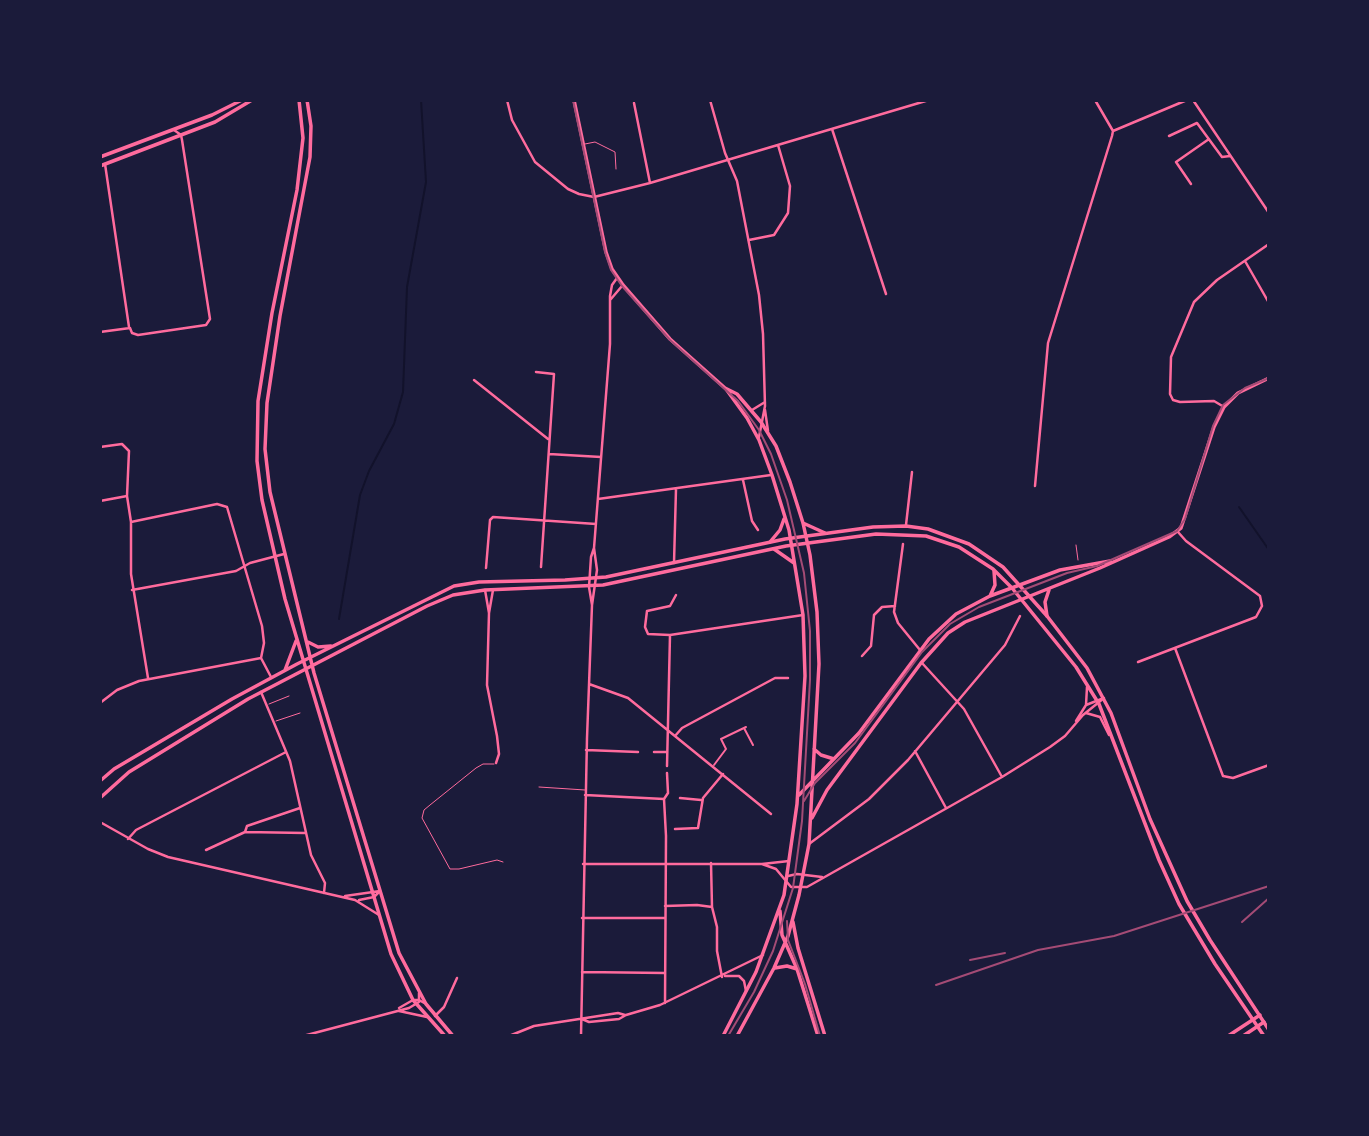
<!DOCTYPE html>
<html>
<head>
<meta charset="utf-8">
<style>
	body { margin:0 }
	#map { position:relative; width:1369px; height:1136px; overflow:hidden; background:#1b1b3a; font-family:"Golos Text",sans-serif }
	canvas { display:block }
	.frame { position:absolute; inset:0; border:102px solid #1b1b3a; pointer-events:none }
</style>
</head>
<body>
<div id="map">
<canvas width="1369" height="1136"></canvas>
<div class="frame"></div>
</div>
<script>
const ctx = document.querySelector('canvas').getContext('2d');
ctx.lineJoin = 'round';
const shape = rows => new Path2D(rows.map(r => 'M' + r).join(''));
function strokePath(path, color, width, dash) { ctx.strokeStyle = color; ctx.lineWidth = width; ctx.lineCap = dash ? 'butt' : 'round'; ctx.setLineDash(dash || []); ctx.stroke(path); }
const stream = shape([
	[1239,507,1269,550],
	[339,619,360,495,369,471,394,424,403,392,407,287,426,182,421,100]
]);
const service = shape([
	[585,144,595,142,615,152,616,169],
	[1076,545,1078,560],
	[269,704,289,696],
	[276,721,300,713],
	[494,764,483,764,476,768,430,805,424,810,422,818,450,869,459,869,497,860,503,862],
	[539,787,585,790]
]);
const pedestrian = shape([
	[744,728,753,745],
	[714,765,726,749,721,739,746,727]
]);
const minor = shape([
	[507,100,512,120,535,162,568,189,579,194,594,197,650,183,929,100],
	[1193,100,1269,213],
	[634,103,650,183],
	[832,129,886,294],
	[1113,131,1187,100],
	[1169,136,1197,123,1222,157,1230,156],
	[105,164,129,327],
	[1191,184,1176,162,1209,139],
	[749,240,774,235,788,213,790,186,778,145],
	[1245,261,1269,303],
	[611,299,622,286],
	[130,328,132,333,138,335,206,325,210,319,182,140,181,135,174,130],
	[100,332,130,328],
	[536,372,554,374,541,567],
	[474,380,548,439],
	[1224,407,1214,401,1180,402,1173,400,1170,394,1171,357,1194,302,1217,280,1269,244],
	[100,447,122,444,129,451,127,496,131,522,131,574,148,678],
	[549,454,601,457],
	[743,480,752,521,758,530],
	[1035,486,1048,343,1112,136,1113,131,1095,100],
	[598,499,771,475],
	[100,501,127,496],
	[131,522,217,504,227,507,262,626,264,643,261,658,271,677],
	[906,525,912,472],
	[903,544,894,612,898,623,920,650],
	[674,563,676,489],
	[486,568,490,520,493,517,596,524],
	[132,590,236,571,250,563,284,554],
	[485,590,489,613],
	[493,590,489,613,487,685,497,736,499,754,496,763],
	[676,595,670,606,647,611,645,627,648,634,670,635,803,615],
	[592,605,589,587,591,557,594,548,610,344,610,296,612,285,617,278],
	[1175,648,1223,776,1233,778,1269,765],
	[862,656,871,646,874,615,882,607,895,606],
	[1138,662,1256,617,1262,606,1260,596,1256,593,1186,541,1178,532],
	[922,663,964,709,1002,777],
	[589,684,628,698,771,814],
	[261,692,290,761,311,855,325,883,324,893],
	[100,703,117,690,139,681,261,658],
	[1086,705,1087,687],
	[1086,713,1100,717,1109,735],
	[1076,721,1086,705,1104,698],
	[675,736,682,728,775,678,788,678],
	[586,750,638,752],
	[915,751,946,808],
	[654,752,667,752],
	[667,766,670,635],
	[585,795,664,799],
	[680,798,701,800],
	[100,822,148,849,168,857,355,900,379,915],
	[675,829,698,828,703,798,723,774],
	[245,832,305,833],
	[128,839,136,830,286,752],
	[809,844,869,799,908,760,1005,645,1020,616],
	[206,850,245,832,247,826,300,808],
	[711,863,712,907,717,927,717,951,722,977],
	[583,864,762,864,789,861],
	[762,864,776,869,791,887,807,887,1002,777,1050,747,1065,736,1083,715,1104,698],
	[788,876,797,874,822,877],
	[345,896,380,891],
	[359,900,374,897,380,891],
	[665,906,697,905,712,907],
	[582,918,665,918],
	[582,972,665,973],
	[725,976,739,976,744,981,746,991],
	[665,1003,666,836,664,799,668,793,667,773],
	[399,1008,413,1000,419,1000,426,1004],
	[399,1011,427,1017],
	[435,1016,444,1007,457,978],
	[582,1019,589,1022,619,1019,626,1015,660,1005,763,955],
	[303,1036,409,1008,419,1002,419,993],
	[509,1036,534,1026,618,1013,625,1015],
	[581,1036,587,738,592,605,597,570,594,548]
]);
const tertiary = shape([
	[710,100,725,153,737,181,759,295,763,334,765,406,759,437],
	[752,410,765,402],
	[765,410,768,431]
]);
const secondary = shape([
	[574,100,606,252,612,269,623,285,670,339,725,388,737,394,761,422,776,446,790,482,803,523,810,555,817,612,819,664,809,844,799,895,788,936,774,968,737,1036],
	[100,157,212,115,242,100],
	[100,166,215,122,252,100],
	[803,523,825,533],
	[770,542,780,530,784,519],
	[774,549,794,563],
	[990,596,995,585,994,571],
	[1047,616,1045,602,1049,590],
	[814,749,821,755,834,759],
	[799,795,859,733,929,639,956,614,990,596,1060,570,1110,561],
	[812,818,827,790,921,663,948,633,965,622,1100,568,1169,537,1181,528,1214,427,1224,407,1238,393,1269,378],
	[780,911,782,935,797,969,818,1036],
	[793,922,798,948,825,1036],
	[775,968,787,966,797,969],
	[723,1036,756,972,784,895,797,804,805,676,803,615,789,530,772,475,759,440,747,418,726,389],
	[1228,1036,1260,1015],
	[1243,1036,1264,1022]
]);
const primary = shape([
	[299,100,303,138,297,190,272,313,258,401,257,461,262,500,285,599,391,954,413,1000,445,1036],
	[307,100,311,126,310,157,280,316,267,403,265,449,270,492,314,673,399,953,426,1004,453,1036],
	[308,642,318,647,331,646],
	[285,670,296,641],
	[100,781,114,769,232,699,297,664,454,586,479,582,565,580,606,577,785,539,873,527,906,526,928,529,969,544,1003,567,1047,616,1087,668,1111,713,1150,819,1187,901,1210,940,1269,1030],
	[100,798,129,772,248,699,427,606,453,595,485,590,603,585,786,546,876,534,926,536,959,547,993,569,1012,588,1076,667,1099,704,1159,860,1179,904,1215,964,1264,1036]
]);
const tram = shape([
	[573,100,605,252,611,270,622,286,670,340,738,401,759,430,771,454,787,500,804,573,810,631,810,680,802,821,793,888,773,951,754,992,728,1036],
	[804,801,815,783,855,743,922,652,950,624,979,607,1067,573,1097,566,1177,531,1185,519,1213,426,1223,405,1245,388,1269,378],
	[787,921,788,940,805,984,820,1036]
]);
const rail = shape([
	[1242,922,1269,898],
	[970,960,1005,953],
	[936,985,1038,950,1114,936,1269,886]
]);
strokePath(stream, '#12122b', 2);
strokePath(service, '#ff6b9d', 1);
strokePath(pedestrian, '#ff6b9d', 2);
strokePath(minor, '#ff6b9d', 2.5);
strokePath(tertiary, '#ff6b9d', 2.5);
strokePath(secondary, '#ff6b9d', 3.5);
strokePath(primary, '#ff6b9d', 3.5);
strokePath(tram, '#a44b75', 2);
strokePath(rail, '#a44b75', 2);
</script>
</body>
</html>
